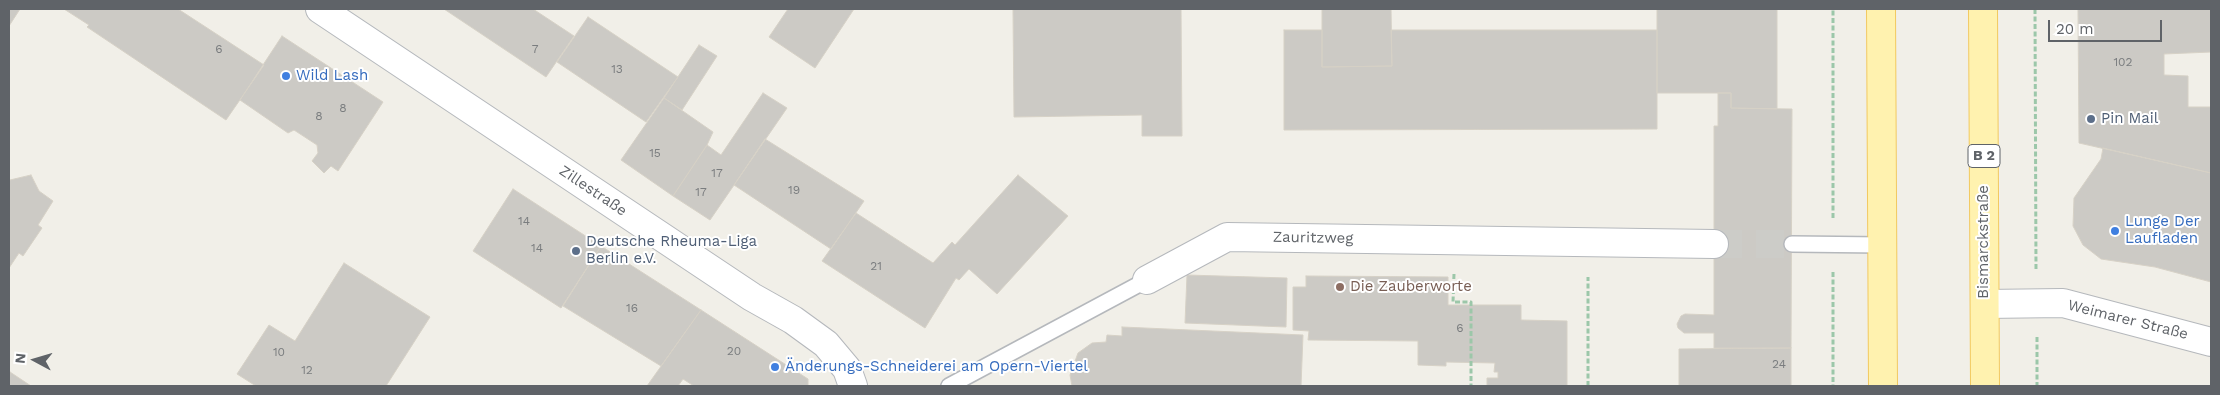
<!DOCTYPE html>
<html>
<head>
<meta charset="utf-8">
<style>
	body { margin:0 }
	#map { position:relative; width:2220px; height:395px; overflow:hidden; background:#f1efe8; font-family:"Work Sans",sans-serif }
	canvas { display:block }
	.frame { position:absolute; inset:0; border:10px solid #5f6368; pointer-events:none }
	.north { position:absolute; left:10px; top:335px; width:50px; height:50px; -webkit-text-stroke:4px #fff; paint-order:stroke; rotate:276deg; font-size:14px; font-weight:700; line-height:20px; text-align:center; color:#5f6368 }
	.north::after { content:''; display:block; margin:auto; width:18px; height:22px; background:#5f6368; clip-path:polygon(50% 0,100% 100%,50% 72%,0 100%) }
	.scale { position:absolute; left:2048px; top:20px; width:114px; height:22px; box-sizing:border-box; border:2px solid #5f6368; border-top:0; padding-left:6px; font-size:15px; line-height:18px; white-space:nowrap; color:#5f6368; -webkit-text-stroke:4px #fff; paint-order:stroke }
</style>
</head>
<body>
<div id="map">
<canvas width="2220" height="395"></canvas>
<div class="frame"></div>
<div class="north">N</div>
<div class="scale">20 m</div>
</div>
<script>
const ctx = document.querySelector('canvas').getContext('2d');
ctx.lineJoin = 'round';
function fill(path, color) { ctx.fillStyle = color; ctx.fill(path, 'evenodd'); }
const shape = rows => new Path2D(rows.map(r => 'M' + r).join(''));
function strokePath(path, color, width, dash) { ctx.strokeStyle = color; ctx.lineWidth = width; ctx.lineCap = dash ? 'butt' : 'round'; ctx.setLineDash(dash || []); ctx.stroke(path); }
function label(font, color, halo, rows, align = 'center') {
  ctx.font = font + ' "Work Sans",sans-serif'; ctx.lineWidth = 4; ctx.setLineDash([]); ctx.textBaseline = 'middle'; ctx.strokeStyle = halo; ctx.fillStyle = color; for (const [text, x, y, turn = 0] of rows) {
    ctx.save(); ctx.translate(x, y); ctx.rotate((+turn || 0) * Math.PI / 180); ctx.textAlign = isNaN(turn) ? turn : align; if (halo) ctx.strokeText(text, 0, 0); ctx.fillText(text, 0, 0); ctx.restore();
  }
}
const building = shape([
	[9,9,20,9,9,26,9,9],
	[64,9,178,9,264,65,226,120,87,27,89,25,64,9],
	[444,9,533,9,574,36,546,77,444,9],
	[788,9,854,9,815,68,769,37,788,9],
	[1013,9,1181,9,1182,136,1142,136,1142,115,1014,117,1013,9],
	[1322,9,1391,9,1392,66,1322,67,1322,9],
	[1657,9,1777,9,1777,109,1731,108,1731,93,1657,93,1657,9],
	[2078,9,2211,9,2211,52,2164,54,2164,75,2188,76,2188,107,2211,107,2211,173,2079,143,2078,9],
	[588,17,678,77,646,122,557,62,588,17],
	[1284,30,1322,30,1322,67,1392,66,1391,30,1657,30,1657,129,1284,130,1284,30],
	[282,36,383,102,338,171,331,166,324,173,312,161,318,153,317,145,294,130,288,133,240,100,282,36],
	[699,45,717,56,682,110,664,98,699,45],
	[763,93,787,108,710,220,673,196,707,145,721,155,763,93],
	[1718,93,1731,93,1731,108,1792,109,1791,348,1714,348,1714,333,1684,333,1678,328,1677,324,1681,316,1685,314,1714,315,1714,126,1718,126,1718,93],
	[664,98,713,132,707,145,673,196,621,160,664,98],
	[765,139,864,201,831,249,734,185,765,139],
	[2103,148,2211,173,2211,282,2155,267,2101,259,2083,245,2073,226,2074,198,2101,159,2103,148],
	[31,175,39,191,53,201,38,225,42,228,23,256,19,253,9,268,9,182,10,180,31,175],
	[1018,175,1068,216,997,294,969,269,959,280,956,278,925,328,822,261,856,213,933,263,952,242,955,245,1018,175],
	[513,189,601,246,561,308,473,251,513,189],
	[601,246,701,310,661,366,563,306,601,246],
	[344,263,430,317,386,386,256,386,237,374,269,325,295,341,344,263],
	[1187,275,1287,278,1286,327,1185,323,1187,275],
	[1306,276,1448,277,1448,305,1521,305,1521,320,1567,321,1567,386,1487,386,1487,378,1498,378,1498,372,1494,372,1495,363,1446,362,1446,366,1418,365,1418,341,1308,340,1309,331,1293,330,1293,287,1306,287,1306,276],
	[701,310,808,379,808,386,694,386,683,379,678,386,647,386,701,310],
	[1122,327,1303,335,1301,386,1072,386,1070,375,1078,353,1092,343,1106,342,1107,335,1122,336,1122,327],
	[1791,348,1791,386,1679,386,1679,349,1791,348],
	[10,372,31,386,9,386,10,372]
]);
const streetTunnel = shape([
	[1714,244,1792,244]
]);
const path = shape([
	[2035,9,2036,271],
	[1833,218,1833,9],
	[1833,272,1833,386],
	[1454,274,1453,302,1471,302,1471,386],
	[2037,337,2037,386],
	[1588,386,1588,277]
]);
const lane = shape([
	[1792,244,1882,245],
	[949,386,1147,280]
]);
const street = shape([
	[320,9,752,297,793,320,826,344,847,369,853,386],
	[1147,280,1227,237,1714,244],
	[1985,304,2063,303,2211,342]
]);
const primary = shape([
	[1881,9,1883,386],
	[1983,9,1985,386]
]);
const markers = [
	[286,76,5,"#3f7fe0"],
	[2091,119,5,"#5c6f8a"],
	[2115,231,5,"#3f7fe0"],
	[576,251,5,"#5c6f8a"],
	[1340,287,5,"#8d6e63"],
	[775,367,5,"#3f7fe0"]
];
const numberNames = [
	["6",219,49],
	["7",535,49],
	["102",2123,62],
	["13",617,69],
	["8",343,108],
	["8",319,116],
	["15",655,153],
	["17",717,173],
	["19",794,190],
	["17",701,192],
	["14",524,221],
	["14",537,248],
	["21",876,266],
	["16",632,308],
	["6",1460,328],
	["20",734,351],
	["10",279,352],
	["24",1779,364],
	["12",307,370]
];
const shields = [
	[1984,156,32]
];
const shieldNames = [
	["B 2",1984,156]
];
const shopNames = [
	["Wild Lash",296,76],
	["Lunge Der",2125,222],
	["Laufladen",2125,239],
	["Änderungs-Schneiderei am Opern-Viertel",785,367]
];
const serviceNames = [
	["Pin Mail",2101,119],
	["Deutsche Rheuma-Liga",586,242],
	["Berlin e.V.",586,259]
];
const streetNames = [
	["Zillestraße",593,191,34],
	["Zauritzweg",1313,238,1],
	["Bismarckstraße",1984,242,-90],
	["Weimarer Straße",2128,320,14]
];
const educationNames = [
	["Die Zauberworte",1350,287]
];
fill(building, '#cccac5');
strokePath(building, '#d6d1c6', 1);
strokePath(streetTunnel, '#ccccc8', 28, [28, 14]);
strokePath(lane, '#b5b8bc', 18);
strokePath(street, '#b5b8bc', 30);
strokePath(primary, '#f2c960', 30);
strokePath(path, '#9cc7a9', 3, [5, 2.5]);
strokePath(lane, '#fff', 15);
strokePath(street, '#fff', 28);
strokePath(primary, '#fff2af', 28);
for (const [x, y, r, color] of markers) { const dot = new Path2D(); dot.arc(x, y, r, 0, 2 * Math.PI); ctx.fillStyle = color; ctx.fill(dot); strokePath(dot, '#fff', 2); }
label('12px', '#7a7d7f', null, numberNames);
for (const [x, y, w] of shields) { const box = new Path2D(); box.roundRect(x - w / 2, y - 11.5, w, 23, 4); ctx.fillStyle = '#fff'; ctx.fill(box); strokePath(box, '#5f6368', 1); }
label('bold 14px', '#5f6368', null, shieldNames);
label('15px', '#366cbe', '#fff', shopNames, 'left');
label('15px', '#4e5e75', '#fff', serviceNames, 'left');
label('15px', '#5f6368', '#fff', streetNames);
label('15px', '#785e54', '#fff', educationNames, 'left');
</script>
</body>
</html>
